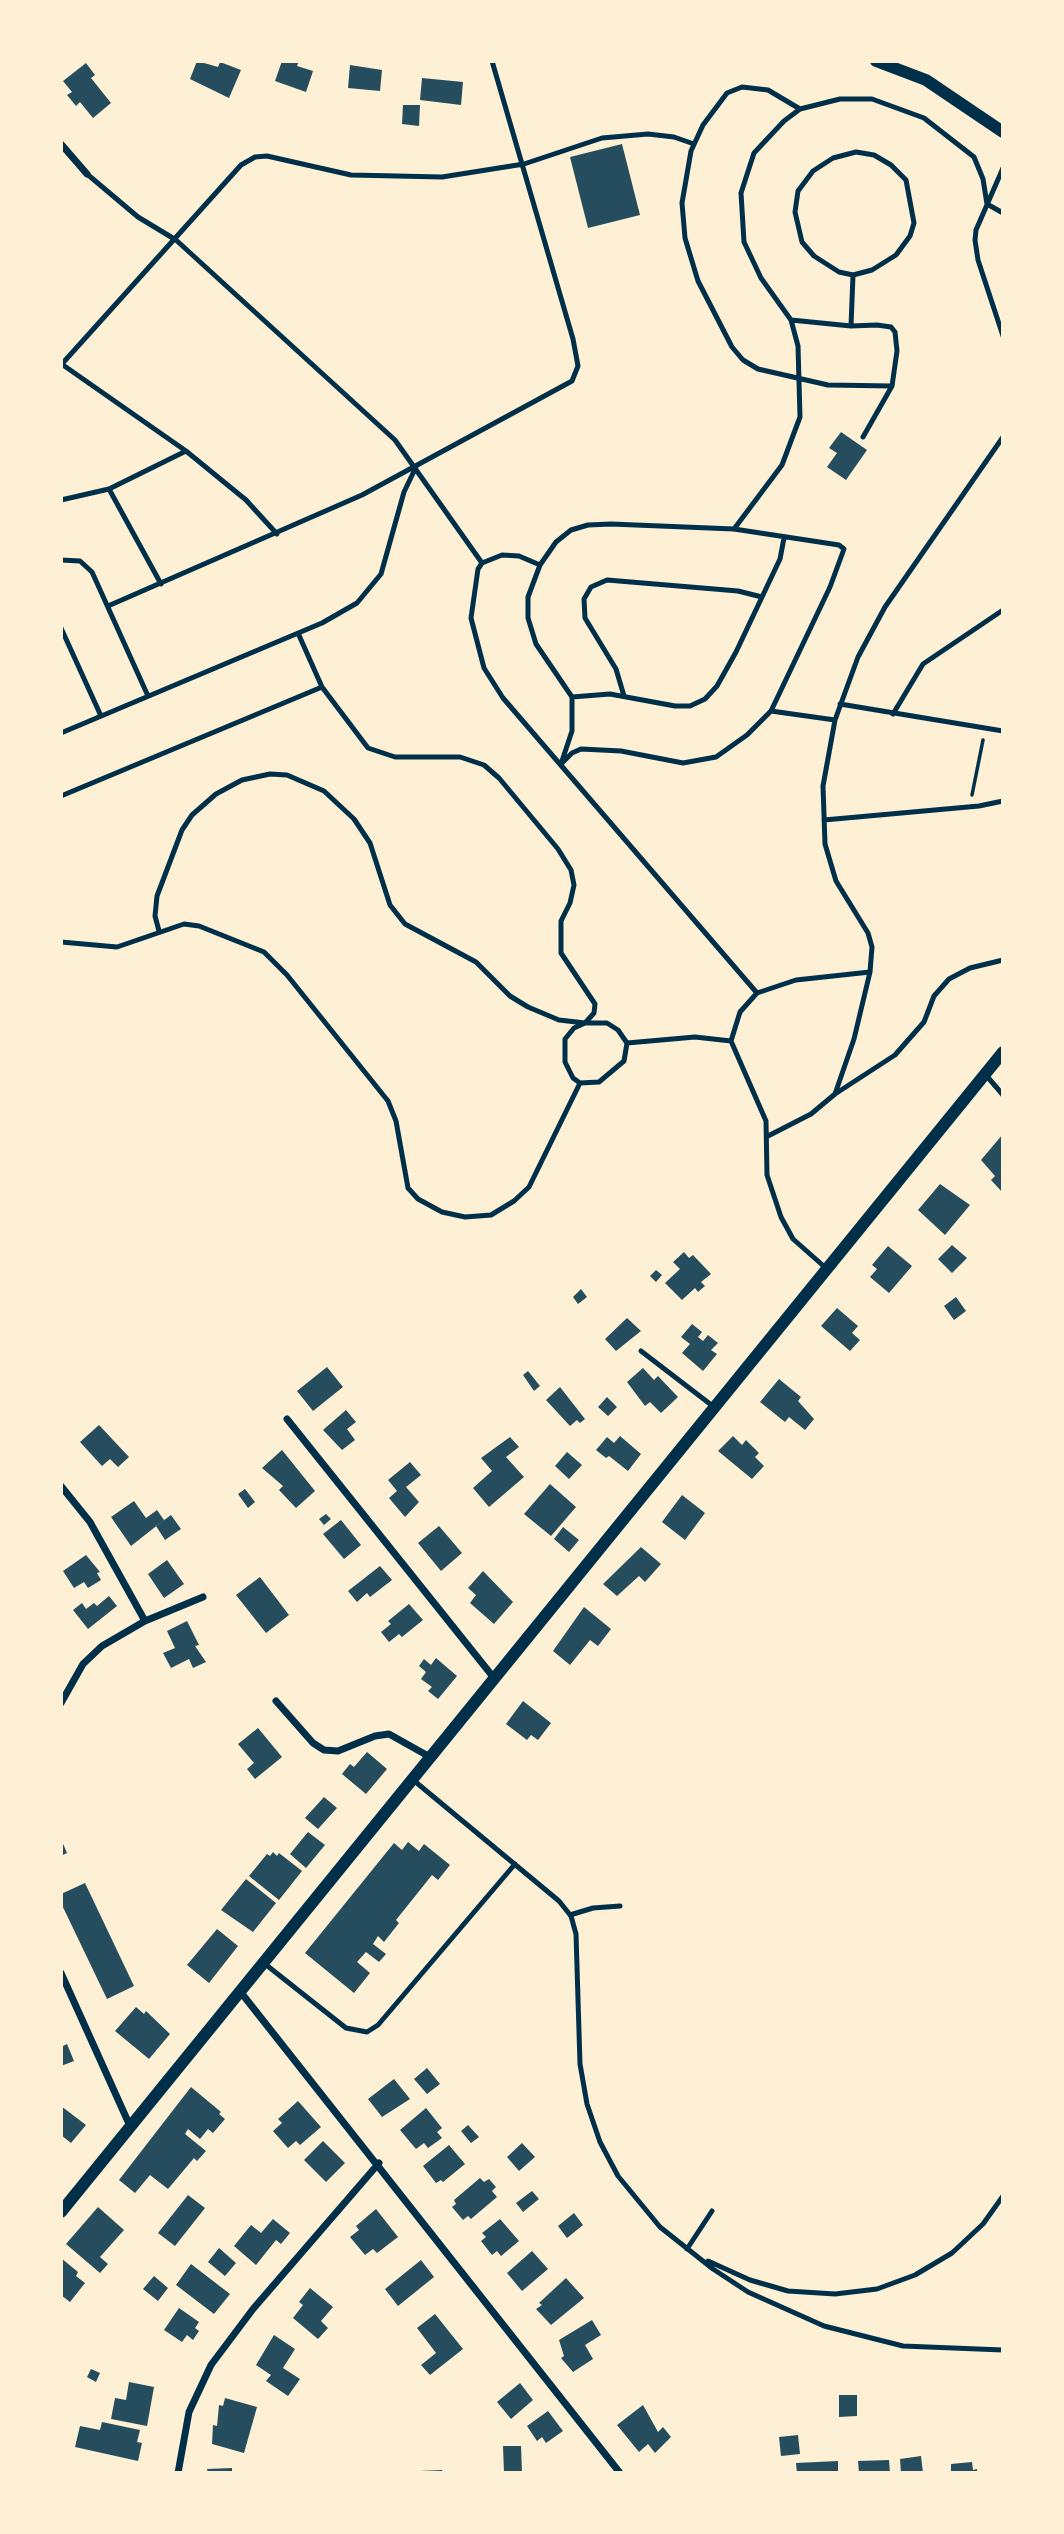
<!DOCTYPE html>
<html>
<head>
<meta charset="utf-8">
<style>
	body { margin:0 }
	#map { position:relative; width:1064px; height:2534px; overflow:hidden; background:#fdf0d5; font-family:Lora,serif }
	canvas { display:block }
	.frame { position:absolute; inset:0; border:63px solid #fdf0d5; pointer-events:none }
</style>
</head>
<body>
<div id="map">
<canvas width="1064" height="2534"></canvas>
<div class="frame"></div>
</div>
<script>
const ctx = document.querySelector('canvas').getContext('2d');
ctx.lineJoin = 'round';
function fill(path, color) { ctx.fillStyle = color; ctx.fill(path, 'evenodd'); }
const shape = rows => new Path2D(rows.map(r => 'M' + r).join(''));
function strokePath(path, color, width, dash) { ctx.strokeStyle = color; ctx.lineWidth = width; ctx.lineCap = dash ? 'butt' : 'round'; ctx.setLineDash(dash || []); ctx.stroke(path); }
const building = shape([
	[197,61,218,67,220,62,241,70,229,98,190,79],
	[282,61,299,61,297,66,313,71,306,92,275,81],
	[86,63,95,75,91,78,111,103,93,118,80,102,76,106,67,95,72,92,63,81],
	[350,65,382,70,380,91,348,88],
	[422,78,463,82,461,105,420,100],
	[403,105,420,105,419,126,402,124],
	[622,144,640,215,588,228,570,157],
	[841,432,867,450,846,480,827,467,837,453,829,448],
	[1003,1134,1003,1193,991,1180,995,1176,981,1160],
	[940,1184,970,1205,945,1235,918,1210],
	[952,1245,967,1258,952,1273,938,1259],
	[888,1246,912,1266,889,1293,870,1277,877,1269,872,1265],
	[684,1252,689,1258,693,1255,711,1274,701,1282,705,1286,698,1292,695,1288,682,1300,665,1283,680,1269,673,1262],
	[656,1270,662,1275,656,1282,650,1276],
	[581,1289,587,1297,578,1304,573,1297],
	[956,1297,966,1311,954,1320,944,1306],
	[837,1308,858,1326,852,1333,860,1340,850,1351,821,1326],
	[627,1318,641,1331,616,1351,605,1339],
	[692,1324,702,1332,698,1337,703,1341,708,1335,718,1343,711,1350,717,1354,703,1371,682,1353,690,1344,681,1337],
	[327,1367,343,1387,313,1411,297,1391],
	[643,1368,654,1380,658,1376,678,1397,661,1413,650,1402,645,1406,627,1382],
	[528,1371,540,1386,534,1391,523,1375],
	[779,1379,801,1397,798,1401,814,1419,805,1430,789,1417,785,1422,760,1402],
	[560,1387,585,1419,580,1423,577,1420,570,1426,546,1400],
	[607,1397,617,1407,608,1416,598,1407],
	[346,1410,356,1422,347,1429,355,1440,342,1450,323,1430],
	[99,1425,129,1457,118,1467,110,1459,102,1466,80,1442],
	[620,1436,641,1454,628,1471,609,1456,606,1458,596,1450,607,1437,614,1443],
	[733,1436,742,1445,746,1440,759,1453,755,1457,764,1466,752,1479,718,1451],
	[510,1437,519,1447,506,1457,524,1477,489,1507,473,1488,492,1471,481,1458],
	[282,1450,315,1491,296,1508,279,1490,283,1486,262,1468],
	[567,1452,582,1465,569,1479,555,1466],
	[410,1462,421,1475,406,1487,419,1502,405,1517,389,1498,397,1491,388,1480],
	[550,1484,576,1507,551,1536,524,1514],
	[245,1489,255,1502,248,1508,238,1494],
	[682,1495,705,1513,685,1540,662,1522],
	[134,1501,146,1518,157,1510,164,1520,131,1546,111,1517],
	[326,1514,331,1519,324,1525,319,1519],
	[171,1515,181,1529,165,1540,156,1526],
	[341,1520,361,1545,344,1559,323,1534],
	[439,1526,462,1553,441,1571,418,1543],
	[563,1527,579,1540,569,1552,554,1539],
	[641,1547,661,1564,645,1582,639,1576,617,1596,603,1584],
	[86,1555,100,1572,97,1573,101,1580,88,1588,84,1582,74,1588,63,1571],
	[167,1560,184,1584,164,1598,148,1574],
	[380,1566,392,1580,370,1597,367,1593,357,1602,348,1591],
	[483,1571,513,1602,494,1624,470,1603,476,1595,468,1588],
	[260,1577,289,1615,266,1633,236,1595],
	[109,1596,117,1606,88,1629,73,1610,82,1603,86,1609,94,1603,97,1606],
	[409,1604,423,1620,402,1637,399,1634,389,1642,381,1632,391,1624,388,1621],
	[584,1607,611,1629,598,1646,590,1640,570,1665,553,1651],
	[187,1621,199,1645,195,1646,206,1662,193,1668,189,1659,171,1668,163,1653,175,1648,167,1631],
	[436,1658,457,1676,438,1699,428,1691,432,1687,421,1679,426,1672,419,1666,424,1659,431,1665],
	[523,1701,551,1723,538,1740,531,1735,527,1740,506,1724],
	[258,1728,282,1757,255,1779,247,1769,254,1763,238,1744],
	[367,1752,387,1769,366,1794,342,1774,350,1764,354,1767],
	[324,1797,337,1808,318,1829,305,1818],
	[308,1832,325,1845,306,1868,290,1854],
	[61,1839,67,1853,61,1856],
	[408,1842,419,1851,424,1844,450,1865,438,1880,432,1875,396,1920,399,1923,384,1942,378,1936,373,1944,386,1954,379,1962,366,1952,357,1962,370,1973,354,1993,305,1953,394,1843,402,1850],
	[273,1852,277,1856,279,1853,302,1871,279,1900,249,1876,267,1854,270,1856],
	[246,1879,276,1903,253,1932,221,1910],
	[85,1883,134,1986,107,1999,61,1903,61,1894],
	[217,1929,238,1946,209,1983,187,1965],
	[136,2007,144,2014,146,2011,170,2034,149,2059,115,2031],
	[67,2044,74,2061,61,2066,61,2047],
	[427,2068,440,2084,427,2094,414,2079],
	[394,2079,410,2099,382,2117,368,2099],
	[191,2087,221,2112,219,2114,225,2119,213,2133,208,2129,200,2139,188,2129,185,2134,206,2151,197,2161,194,2158,168,2189,150,2175,135,2193,119,2180],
	[298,2101,321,2127,300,2145,296,2141,288,2148,273,2131,282,2123,278,2119],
	[61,2106,86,2125,71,2143,61,2135],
	[426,2108,442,2128,437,2132,442,2138,428,2148,424,2143,416,2149,400,2130],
	[468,2125,479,2137,471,2143,461,2131],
	[323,2141,345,2163,326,2182,304,2160],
	[522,2143,535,2157,519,2171,507,2157],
	[449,2145,465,2164,443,2182,441,2180,436,2183,423,2166],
	[480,2178,484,2182,489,2179,496,2187,492,2191,497,2197,471,2219,468,2216,463,2220,452,2207,456,2204,454,2200],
	[532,2191,539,2199,523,2212,516,2203],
	[188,2195,205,2208,175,2246,158,2233],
	[98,2207,124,2230,100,2257,108,2264,100,2273,66,2244],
	[376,2209,398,2237,377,2253,373,2249,365,2255,350,2237,359,2230,356,2226],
	[574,2213,583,2225,567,2238,558,2226],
	[273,2219,290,2233,281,2244,276,2240,256,2265,234,2246,251,2225,261,2233],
	[500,2219,519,2241,501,2256,497,2251,492,2255,481,2241,486,2237,482,2233],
	[219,2248,236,2263,225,2276,208,2262],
	[532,2251,548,2269,522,2291,507,2273],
	[61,2258,78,2272,76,2276,85,2283,70,2302,61,2295],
	[421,2260,434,2277,398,2306,385,2289],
	[191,2264,230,2294,214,2314,176,2285],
	[154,2276,168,2288,158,2301,143,2289],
	[566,2278,584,2298,551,2325,536,2309,542,2305,539,2303],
	[310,2288,333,2307,321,2321,328,2328,318,2339,293,2318,303,2305,299,2302],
	[179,2308,199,2322,195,2328,199,2331,193,2340,187,2335,182,2342,164,2330],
	[435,2314,463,2349,430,2375,421,2365,436,2353,417,2328],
	[592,2320,601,2335,585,2345,593,2359,573,2372,561,2358,564,2356,559,2340],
	[274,2335,295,2349,283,2368,300,2379,288,2396,266,2381,271,2375,256,2365],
	[91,2369,100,2373,96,2382,87,2377],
	[129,2382,154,2387,147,2426,111,2419,115,2398,126,2400],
	[520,2383,533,2400,511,2419,497,2402],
	[839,2395,857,2395,857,2416,839,2417],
	[225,2398,257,2407,244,2453,212,2444,213,2425,217,2426,219,2405,223,2406],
	[643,2405,658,2432,663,2427,671,2437,655,2453,648,2444,639,2452,617,2425],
	[548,2411,563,2431,546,2443,542,2437,537,2441,527,2426],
	[102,2422,140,2430,137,2442,142,2443,138,2461,75,2447,80,2426,100,2430],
	[798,2435,800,2454,781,2456,779,2437],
	[503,2446,521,2446,522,2473,504,2473],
	[921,2456,923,2473,901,2473,900,2459],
	[889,2460,890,2473,859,2473,858,2461],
	[838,2461,838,2472,797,2473,796,2463],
	[972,2462,973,2470,977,2469,977,2473,951,2473,951,2464],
	[232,2468,232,2473,208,2473,207,2469],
	[442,2470,443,2473,419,2473,419,2471]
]);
const path = shape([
	[972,795,983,740]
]);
const service = shape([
	[800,109,768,90,742,87,727,93,703,125,691,151,682,203,685,238,698,281,732,347,743,360,758,369,828,385,892,386],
	[1003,168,976,230,975,240,978,260,1003,336],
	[87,174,138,217,176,240,395,440,482,563],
	[987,204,1003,213],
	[791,320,851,326,877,325,891,327,895,332,897,351,892,386,863,437],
	[851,326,853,275,872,270,896,255,910,236,914,223,906,180,891,165,874,155,856,152,833,158,813,171,798,191,795,212,802,242,814,256,839,272,853,275],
	[61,365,241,165,255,157,267,156,351,175,442,177,524,164,602,138,648,134,674,137,694,144],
	[63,365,186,451,246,500,277,534],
	[109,489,161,584],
	[61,500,109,489,186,451],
	[611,524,734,529,839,545,844,549,830,587,771,711,747,735,716,757,683,763,621,751,581,749,572,753,561,764,572,731,572,697,536,644,528,618,528,597,540,565,556,542,571,530,588,525,611,524],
	[734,529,782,465,800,417,798,346,791,320,761,278,744,242,741,193,754,153,784,121,800,109,840,99,872,99,924,118,974,157,983,179,987,204],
	[61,560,80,561,92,572,148,696],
	[540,565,519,556,502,555,482,563,478,569,471,618,484,668,503,698,757,993],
	[108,606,362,495,572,381,578,366,573,339,492,61],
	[61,628,101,716],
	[298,633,322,687,368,748,395,757,460,757,484,765,499,778,558,849,571,870,574,885,570,903,561,921,561,953,595,1004,594,1013,585,1023],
	[624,696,616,669,585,618,584,599,591,587,607,580,738,591,762,597],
	[572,697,610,694,675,706,690,706,705,699,717,686,736,652,780,559,784,538],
	[840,704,1003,731],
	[771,711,835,720],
	[893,714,923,664,1003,610],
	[61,733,322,623,357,603,381,574,404,492,416,467],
	[61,796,322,687],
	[824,820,979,806,1003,801],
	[159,931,155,916,157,896,182,830,192,815,216,794,242,780,270,774,287,775,324,791,354,819,370,843,390,905,405,924,476,962,510,996,528,1007,559,1020,585,1023],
	[61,942,117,947,184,924,199,926,264,952,287,975,388,1101,396,1121,408,1188,418,1199,442,1212,465,1217,491,1215,514,1201,529,1187,580,1083],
	[731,1041,740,1012,757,993,796,980,870,972],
	[627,1043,624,1061,599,1082,580,1083,573,1078,565,1062,565,1039,574,1028,585,1023,607,1023,618,1030,627,1043,695,1037,731,1041,766,1121,767,1175,781,1217,793,1239,827,1269],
	[985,1074,1003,1095],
	[835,1094,854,1039,870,972,872,947,868,933,836,881,825,844,823,786,835,720,858,657,885,607,1003,437],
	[768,1136,811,1114,835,1094,895,1055,924,1022,934,996,949,979,970,968,1003,960],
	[641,1351,714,1407],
	[412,1779,559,1901,571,1916,576,1934,580,2064,587,2104,600,2142,618,2176,660,2227,713,2269,748,2292,824,2326,903,2346,1003,2350],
	[570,1915,593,1908,620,1906],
	[265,1964,346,2028,367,2032,378,2025,515,1864],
	[687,2249,712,2211],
	[708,2261,750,2280,788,2291,835,2294,877,2289,915,2275,952,2253,983,2224,1003,2196]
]);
const minor = shape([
	[61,144,87,174],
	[287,1419,494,1678],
	[61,1486,90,1522,145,1621],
	[276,1701,313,1743,324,1750,338,1751,375,1736,389,1734,430,1757],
	[61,1703,83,1664,102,1646,145,1621,203,1597],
	[61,1973,130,2126],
	[239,1990,620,2473],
	[178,2473,189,2412,211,2365,253,2309,379,2163]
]);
const tertiary = shape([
	[876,61,926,80,1003,132],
	[61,2212,1003,1052]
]);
fill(building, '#264d5e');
strokePath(path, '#003049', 3.5);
strokePath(service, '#003049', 5);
strokePath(minor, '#003049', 7);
strokePath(tertiary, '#003049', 12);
</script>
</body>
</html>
